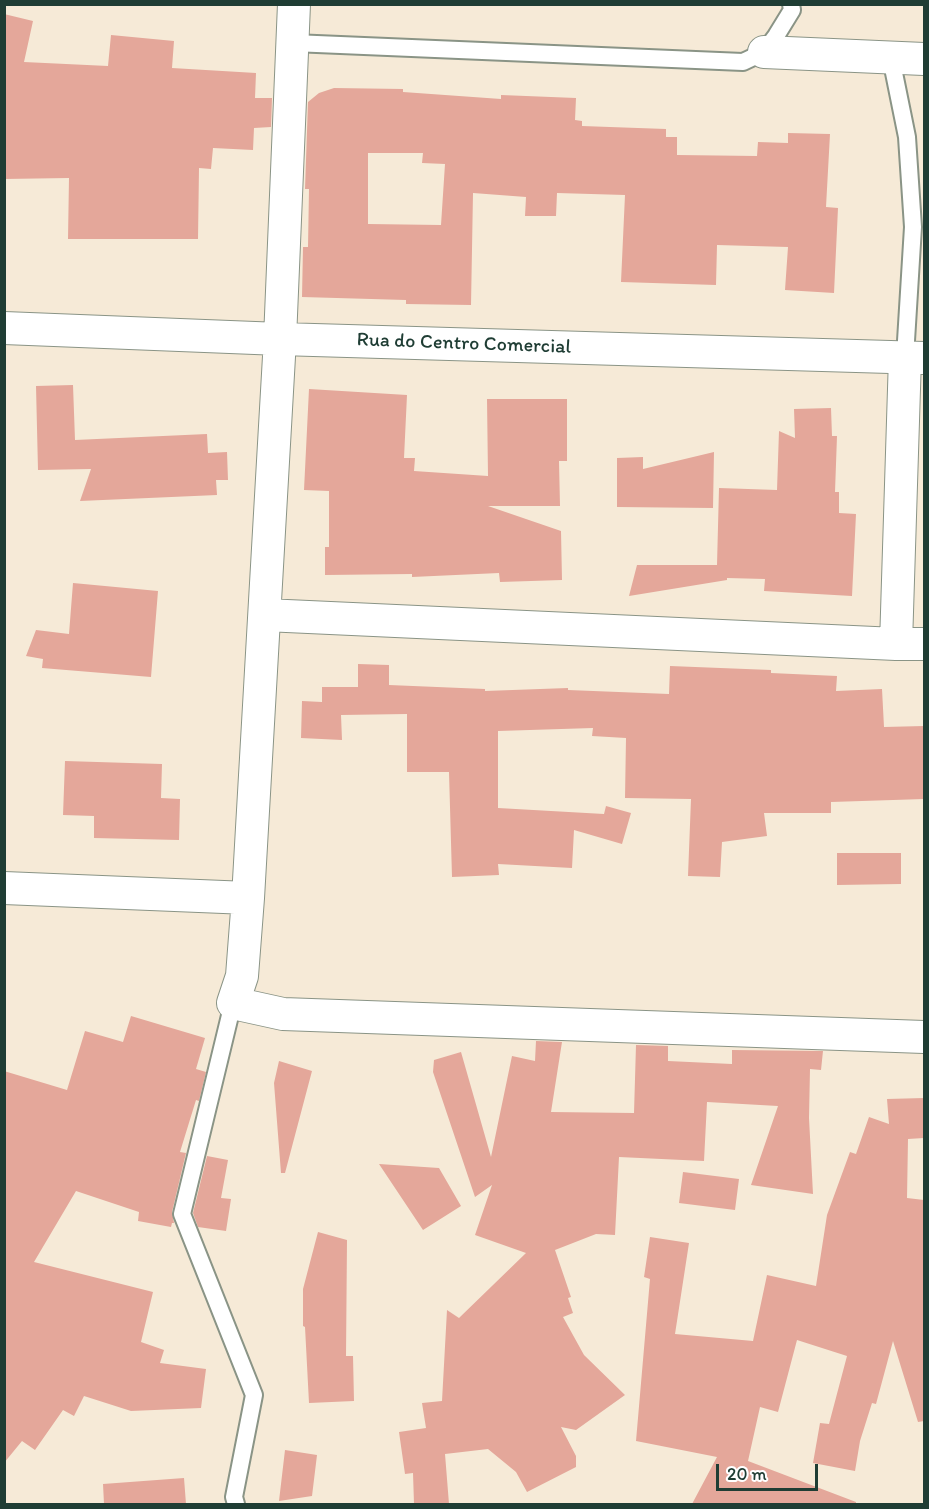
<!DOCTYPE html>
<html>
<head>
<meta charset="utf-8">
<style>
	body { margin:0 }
	#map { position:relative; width:929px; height:1509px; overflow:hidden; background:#f6ead7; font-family:Itim,sans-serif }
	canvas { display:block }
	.frame { position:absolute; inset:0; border:6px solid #1f3d34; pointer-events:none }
	.scale { position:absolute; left:716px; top:1464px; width:102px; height:27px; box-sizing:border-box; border:3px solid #1f3d34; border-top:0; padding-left:8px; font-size:18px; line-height:21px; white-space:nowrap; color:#1f3d34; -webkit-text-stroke:4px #fff; paint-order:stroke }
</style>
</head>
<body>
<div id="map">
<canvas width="929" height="1509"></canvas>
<div class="frame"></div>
<div class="scale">20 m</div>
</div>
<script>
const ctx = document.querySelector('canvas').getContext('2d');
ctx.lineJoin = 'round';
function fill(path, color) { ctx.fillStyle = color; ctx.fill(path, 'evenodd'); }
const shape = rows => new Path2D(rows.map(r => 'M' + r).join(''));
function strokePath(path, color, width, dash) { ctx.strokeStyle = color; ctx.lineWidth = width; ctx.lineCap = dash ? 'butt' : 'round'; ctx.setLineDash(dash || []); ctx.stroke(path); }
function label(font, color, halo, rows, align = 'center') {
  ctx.font = font + ' Itim,sans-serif'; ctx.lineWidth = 5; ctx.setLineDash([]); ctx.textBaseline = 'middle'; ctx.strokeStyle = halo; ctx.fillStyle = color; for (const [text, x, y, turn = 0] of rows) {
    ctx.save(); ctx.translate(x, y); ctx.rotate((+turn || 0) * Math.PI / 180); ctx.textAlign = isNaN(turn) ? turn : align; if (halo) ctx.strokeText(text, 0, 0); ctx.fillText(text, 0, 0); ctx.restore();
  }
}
const building = shape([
	[4,14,33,21,24,62,108,66,111,35,174,41,172,68,256,73,255,98,272,98,271,127,254,128,253,150,213,148,211,169,199,168,198,239,68,239,69,178,4,179],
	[334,88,403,89,403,92,501,99,501,95,576,98,575,120,582,121,582,126,666,129,666,137,677,137,677,155,757,156,758,142,788,143,788,133,830,134,826,207,838,208,834,293,785,290,788,247,717,245,716,285,621,282,625,195,557,193,556,216,525,216,526,197,473,193,471,305,406,304,406,300,302,297,303,247,308,247,309,189,305,189,308,102,319,93],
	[368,153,423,153,422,163,445,164,441,225,368,224],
	[73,385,75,440,207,434,208,453,227,452,228,480,216,480,217,495,80,501,91,469,38,470,36,386],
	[309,389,407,395,404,458,415,458,414,471,488,476,487,399,567,399,567,461,559,461,560,506,488,506,561,531,562,580,500,582,499,573,412,577,412,574,325,575,325,547,329,547,329,491,304,490],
	[831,408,832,436,837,436,835,492,839,492,839,513,856,514,852,596,764,591,765,579,727,578,727,580,629,596,637,565,717,565,719,488,777,490,779,431,795,438,794,409],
	[714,452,713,508,617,507,617,458,643,457,643,469],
	[73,583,158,591,151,677,42,668,43,659,26,656,36,630,69,634],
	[358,664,389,665,389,685,485,689,485,691,568,688,568,690,669,694,670,666,771,670,771,673,837,676,836,691,882,689,884,727,924,726,924,799,831,802,831,813,764,813,767,836,722,842,720,877,688,876,691,799,625,798,626,738,592,736,593,728,498,731,498,808,604,814,606,806,631,813,622,844,574,830,572,868,498,864,499,875,452,877,449,772,407,772,407,714,341,715,342,740,301,738,302,701,322,702,322,687,358,687],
	[65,761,162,764,161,798,180,799,179,840,94,838,94,816,63,815],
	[837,853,901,853,901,884,837,885],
	[131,1016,205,1038,196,1069,206,1072,199,1101,196,1100,180,1152,186,1153,172,1212,174,1223,172,1223,171,1227,138,1221,139,1212,76,1191,34,1262,153,1292,141,1342,164,1350,160,1363,206,1369,201,1408,131,1411,84,1396,74,1416,63,1410,35,1450,22,1441,4,1463,4,1071,67,1090,85,1031,123,1042],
	[536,1041,562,1042,551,1112,634,1113,636,1045,668,1046,668,1061,732,1064,732,1050,823,1051,821,1070,810,1069,809,1118,813,1194,751,1185,778,1106,707,1102,704,1161,619,1157,615,1235,596,1234,555,1250,571,1297,568,1298,573,1313,563,1317,584,1355,625,1395,576,1430,561,1427,576,1456,576,1467,527,1492,516,1472,488,1449,445,1454,449,1504,414,1504,413,1473,405,1474,399,1432,426,1428,422,1403,442,1401,447,1310,459,1318,526,1253,475,1235,492,1185,475,1197,433,1072,434,1060,461,1052,491,1157,512,1056,535,1061],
	[279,1061,312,1071,285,1173,281,1173,274,1083],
	[924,1098,924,1138,908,1139,907,1198,924,1200,924,1421,918,1422,893,1341,876,1404,872,1403,860,1441,855,1471,813,1463,820,1423,829,1424,847,1356,797,1340,778,1412,760,1407,748,1461,856,1502,856,1504,692,1504,717,1457,636,1441,650,1279,644,1277,650,1237,689,1243,675,1334,753,1341,767,1275,816,1286,827,1215,850,1152,856,1154,869,1117,889,1124,887,1099],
	[207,1156,228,1160,221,1198,231,1199,226,1231,198,1227,193,1213],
	[379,1164,439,1168,461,1206,423,1230],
	[683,1172,739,1179,735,1210,679,1203],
	[318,1232,347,1240,346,1356,353,1356,354,1401,309,1403,305,1327,303,1326,303,1289],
	[285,1450,317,1455,312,1496,279,1501],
	[184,1478,186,1504,104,1504,103,1484]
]);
const lane = shape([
	[293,43,743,62,764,52,776,36,792,10,791,4],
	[891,58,907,137,913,227,905,357],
	[233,1003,182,1214,254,1395,234,1497,236,1504]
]);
const street = shape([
	[294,4,280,339,248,898,242,976,233,1003,283,1014,924,1037],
	[764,52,924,59],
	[4,328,280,339,924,358],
	[265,615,896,644,905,357],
	[896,644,924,644],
	[4,888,248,898]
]);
const streetNames = [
	["Rua do Centro Comercial",464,344,2]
];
fill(building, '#e4a79a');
strokePath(lane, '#8a9486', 20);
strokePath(street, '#8a9486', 34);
strokePath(lane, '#fff', 16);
strokePath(street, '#fff', 32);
label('20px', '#1f3d34', '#fff', streetNames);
</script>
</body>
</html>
